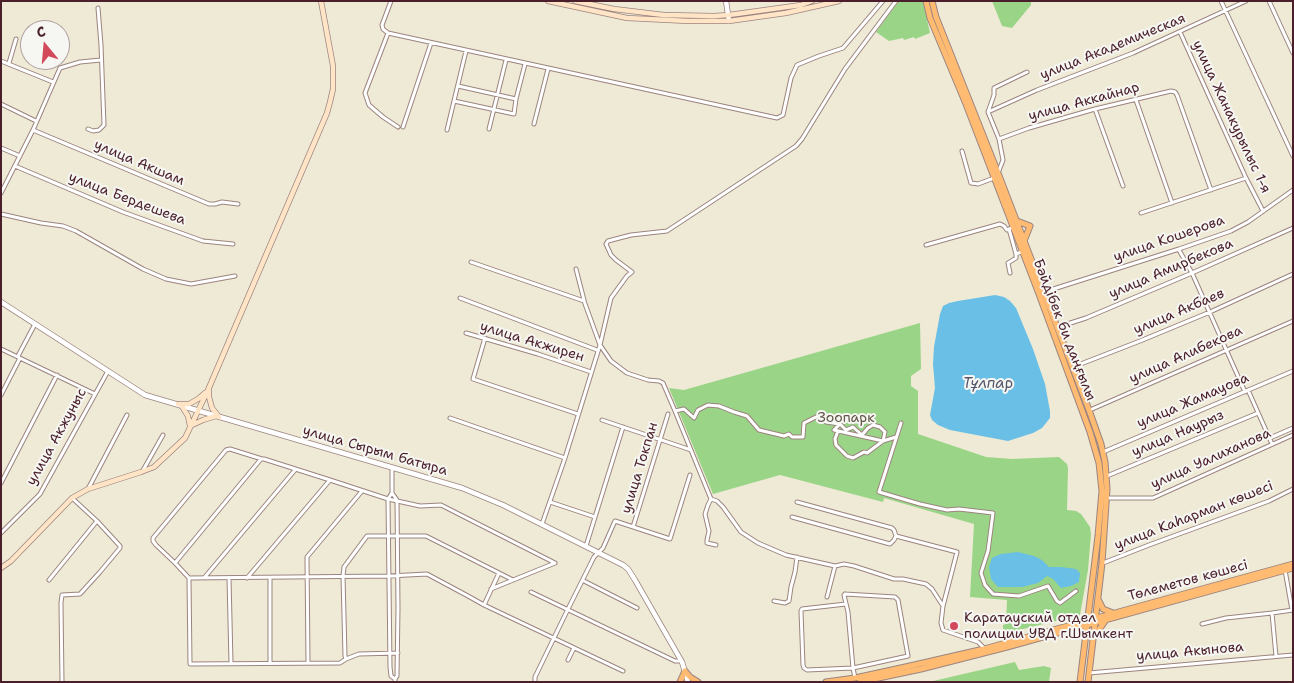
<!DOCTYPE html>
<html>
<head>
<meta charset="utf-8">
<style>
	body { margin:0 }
	#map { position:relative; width:1294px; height:683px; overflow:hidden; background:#eeead5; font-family:"Shantell Sans",sans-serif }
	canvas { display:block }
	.frame { position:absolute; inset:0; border:2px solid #4a1f2b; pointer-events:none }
	.north { position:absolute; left:20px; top:20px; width:50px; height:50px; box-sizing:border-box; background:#f6f6f2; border:1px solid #b1a0a2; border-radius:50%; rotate:343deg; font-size:14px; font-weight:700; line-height:20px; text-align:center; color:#4a1f2b }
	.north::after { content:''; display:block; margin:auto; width:18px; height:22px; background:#d1495b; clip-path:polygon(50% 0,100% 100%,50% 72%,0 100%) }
</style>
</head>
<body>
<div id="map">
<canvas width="1294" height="683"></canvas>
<div class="frame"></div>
<div class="north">С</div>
</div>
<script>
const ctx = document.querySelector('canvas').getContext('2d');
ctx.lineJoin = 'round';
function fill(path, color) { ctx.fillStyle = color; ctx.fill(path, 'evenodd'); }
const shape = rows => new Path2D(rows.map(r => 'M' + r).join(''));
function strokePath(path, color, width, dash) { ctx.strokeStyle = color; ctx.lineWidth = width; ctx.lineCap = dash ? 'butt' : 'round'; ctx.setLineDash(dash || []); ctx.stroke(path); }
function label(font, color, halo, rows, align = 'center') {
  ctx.font = font + ' "Shantell Sans",sans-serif'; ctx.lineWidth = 4; ctx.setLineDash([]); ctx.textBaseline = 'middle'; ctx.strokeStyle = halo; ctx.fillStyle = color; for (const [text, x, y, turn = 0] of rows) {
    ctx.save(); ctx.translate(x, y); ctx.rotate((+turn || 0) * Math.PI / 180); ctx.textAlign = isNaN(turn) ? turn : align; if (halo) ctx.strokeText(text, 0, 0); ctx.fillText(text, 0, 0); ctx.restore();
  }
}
const green = shape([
	[899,1,923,1,930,33,915,39,914,37,904,40,903,38,889,41,876,32],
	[992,1,1031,1,1031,5,1012,28,1002,26],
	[920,323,921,369,911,376,911,386,918,391,918,434,986,457,1012,459,1059,457,1067,464,1068,468,1067,510,1076,511,1081,514,1090,527,1091,534,1088,570,1080,615,1003,634,1003,625,1006,624,1007,600,970,597,974,524,884,498,883,502,780,475,713,494,669,388,684,390],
	[1015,662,1019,670,1044,666,1051,668,1049,682,929,682]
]);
const water = shape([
	[995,295,1004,297,1010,301,1016,308,1033,349,1045,384,1050,411,1050,418,1042,428,1033,433,1008,441,950,430,938,425,932,420,930,415,935,388,933,364,934,347,940,314,943,306,949,303,958,301],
	[1018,552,1034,556,1042,560,1049,567,1061,567,1076,569,1080,573,1079,582,1071,586,1061,588,1053,579,1047,576,1038,583,1022,587,998,587,991,579,989,567,992,558,1001,554]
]);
const minor = shape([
	[391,1,382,25,383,29,388,33,777,118,783,115,791,78,797,65,819,56,843,48,883,1],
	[896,1,845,69,802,139,796,146,667,231,631,235,608,241,606,244,611,255,616,260,632,272,627,276,611,298,600,345,611,361,627,373,648,380,659,381,663,383,675,411,711,499,717,501,723,507,741,532,758,543,786,555,835,566,844,564,854,566,894,579,903,579,926,584,932,589,943,606],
	[1221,1,1293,156],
	[1269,1,1293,53],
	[1180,32,1246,178,1263,211],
	[388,33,365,93,369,105,383,117,398,127],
	[1,61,53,82],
	[9,63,16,39],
	[458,86,516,99],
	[1136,100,1172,203],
	[454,101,514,114,516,99,525,64],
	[1,104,36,121],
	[1095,109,1123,186],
	[988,112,1037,90,1133,53,1246,1],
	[534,124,548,69],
	[403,127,431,43],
	[88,129,93,131,99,130,104,125,101,45,98,8],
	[489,129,506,60],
	[33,130,209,204,215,204,222,202,238,204],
	[447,130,466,51],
	[999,139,1029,128,1095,109,1171,91,1175,92,1177,95,1211,190],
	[1,148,20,156],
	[962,151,971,183,978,184,994,178],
	[15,166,123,212,203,241,233,244],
	[998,173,1003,160,999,139,988,112,994,95,994,88,1027,72],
	[1,193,33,130,60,68,80,62,101,60],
	[1141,213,1246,178],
	[1,214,41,223,63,226,76,231,143,269,166,279,191,284,235,276],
	[1009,229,1016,254],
	[926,245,1000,224,1004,226,1007,230,1013,227],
	[1179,250,1192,273,1245,392],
	[471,262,584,301,600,345,565,458,542,524],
	[576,269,584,300],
	[1010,273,1008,263,1016,258,1016,254,1024,251],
	[1044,292,1179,249,1231,231,1248,222,1293,190],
	[460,298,597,350],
	[1058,327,1086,318,1192,273,1293,228],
	[466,333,538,354,591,372],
	[485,338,473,379,578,414],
	[1,349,95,394],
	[18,356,35,324],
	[1073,367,1140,341,1210,312,1293,274],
	[1248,390,1272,444],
	[1,395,20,358],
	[1090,410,1293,321],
	[675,411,684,409,694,418,698,410,708,405,719,406,734,412,747,416,759,430,784,436,789,434,792,437,803,437,804,423,820,415,826,422,840,424],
	[450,418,565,458],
	[602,420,691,450],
	[901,423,879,492,920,504,947,510,959,509,993,513,988,551,981,573,985,585,993,594,1019,596,1048,586,1057,601,1060,603,1076,591],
	[838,431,835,439,836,445,847,456,853,458,864,452,867,453,883,441,885,432,880,427,873,425,868,428,862,435,853,427,846,430,840,424,834,430,883,441,896,437],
	[1270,438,1293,428],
	[1103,452,1293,371],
	[392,468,392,493,397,500,398,608,397,676,395,679,395,682],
	[142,472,163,435],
	[1107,476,1258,413],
	[1,483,57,375],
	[88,489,127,415],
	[392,493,388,499,390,667,391,676,395,679],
	[1107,498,1153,498,1293,435],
	[711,499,708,505,705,514,709,531,707,540,707,543,716,545],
	[550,502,595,517],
	[797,502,892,528,894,530,896,536],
	[792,517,890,544,894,540,896,536],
	[633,527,668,414],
	[1,533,40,494,108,371],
	[896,536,957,552,943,606,941,623,943,630,978,642,984,648],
	[586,546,623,427],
	[175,563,156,545,153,541,153,538,226,450,230,449,262,459],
	[1103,563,1149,545,1269,501,1293,489],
	[1285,570,1292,610],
	[189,578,175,563,261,459,264,459,330,480],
	[204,578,295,470],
	[229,578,231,663],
	[247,578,330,480,388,499,420,506,441,505,555,563],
	[49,580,97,521],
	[584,581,637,608],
	[491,589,555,563],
	[531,592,675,661,681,661],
	[845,594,895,597,898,600,908,656,853,668,848,612,844,595,845,594],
	[827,597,835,566],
	[774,601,785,603,789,601,791,587,795,572,797,557],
	[846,604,802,609,801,611,803,665,804,668,807,670,853,668,855,678],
	[484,605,499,573],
	[1202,624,1226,618,1272,613],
	[398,653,359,654,346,659,345,656,343,576,344,567,367,536,426,536,513,580],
	[1276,656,1272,613,1293,610],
	[346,659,340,663,190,664,189,578,389,576,427,574,468,596,484,605,623,671],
	[568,660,574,648],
	[270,663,270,578],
	[308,663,307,557,362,491],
	[1089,673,1293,655],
	[62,682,61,603,62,595,80,594,100,572,120,548,120,546,97,521,72,498],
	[535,682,535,677,568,609,594,557,603,548,615,521,670,539,690,475]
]);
const tertiary = shape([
	[726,1,729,21],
	[1,302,145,395,462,488,503,505,623,565,628,569,635,580,682,662,688,682]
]);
const secondary = shape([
	[548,1,627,18,688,21,729,21,786,13,839,1],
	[575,1,614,9,664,15,714,16,729,15,801,5,812,1],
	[209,390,209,397,212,408,219,417],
	[178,404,189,404,198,399,205,393],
	[181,405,188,416,190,426],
	[192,425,203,420,216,416],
	[1,568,11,561,72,498,88,489,141,472,154,467,185,438,208,390,327,113,330,102,333,89,333,66,321,1]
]);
const primary = shape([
	[926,1,930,18,966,104,1039,294,1090,432,1099,463,1102,491,1098,536,1080,682],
	[932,1,936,17,998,173,1089,410,1101,444,1105,462,1107,489,1102,563,1088,682],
	[1017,221,1030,226,1024,241],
	[1098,599,1103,609,1113,613],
	[1094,637,1105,621],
	[685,671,690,677,698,682],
	[680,682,685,671],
	[826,682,855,678,910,666,984,649,1293,564],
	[860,682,921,669,1007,647,1293,568]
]);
const markers = [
	[954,626,5,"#d1495b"]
];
const streetNames = [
	["улица Академическая",1113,47,-22],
	["улица Аккайнар",1084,102,-15],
	["улица Жанакурылыс 1-я",1231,117,65],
	["улица Акшам",139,163,23],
	["улица Бердешева",127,199,21],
	["улица Кошерова",1169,239,-19],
	["улица Амирбекова",1171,269,-23],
	["улица Акбаев",1179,312,-23],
	["Бәйдібек би даңғылы",1064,330,69],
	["улица Акжирен",532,342,17],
	["улица Алибекова",1186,355,-24],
	["улица Жамауова",1193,401,-23],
	["улица Наурыз",1178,434,-23],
	["улица Акжуныс",57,437,-61],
	["улица Сырым батыра",375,451,16],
	["улица Уалиханова",1211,459,-24],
	["улица Токпан",640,468,-73],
	["улица Каһарман көшесі",1194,516,-21],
	["Төлеметов көшесі",1188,581,-15],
	["улица Акынова",1190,652,-5]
];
const parkNames = [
	["Зоопарк",846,418]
];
const poiNames = [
	["Каратауский отдел",964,618],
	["полиции УВД г.Шымкент",964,634]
];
const waterNames = [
	["Тұлпар",988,384]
];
fill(green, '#9ad487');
fill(water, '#6abfe6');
strokePath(minor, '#9c8480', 5);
strokePath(tertiary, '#9c8480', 6);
strokePath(secondary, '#9c8480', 6);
strokePath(primary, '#9c8480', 7);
strokePath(minor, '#fff', 3);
strokePath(tertiary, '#fff', 4.5);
strokePath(secondary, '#ffe4c6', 4.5);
strokePath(primary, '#febb71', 5);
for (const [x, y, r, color] of markers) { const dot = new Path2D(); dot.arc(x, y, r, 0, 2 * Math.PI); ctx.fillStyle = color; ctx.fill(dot); strokePath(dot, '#f6f6f2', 2); }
label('14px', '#4a1f2b', '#f6f6f2', streetNames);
label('14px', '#625547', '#f6f6f2', parkNames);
label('14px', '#4a1f2b', '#f6f6f2', poiNames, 'left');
label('italic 15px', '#55576c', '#f6f6f2', waterNames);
</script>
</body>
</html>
